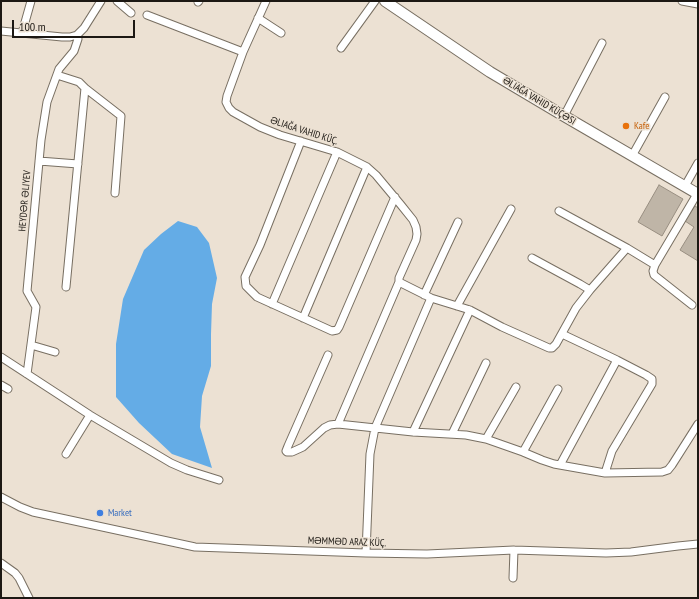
<!DOCTYPE html>
<html>
<head>
<meta charset="utf-8">
<style>
	body { margin:0 }
	#map { position:relative; width:699px; height:599px; overflow:hidden; background:#ece1d3; font-family:"PT Sans Narrow",sans-serif }
	canvas { display:block }
	.frame { position:absolute; inset:0; border:2px solid #1c1813; pointer-events:none }
	.scale { position:absolute; left:12px; top:20px; width:123px; height:18px; box-sizing:border-box; border:2px solid #1c1813; border-top:0; padding-left:5px; font-size:12px; line-height:14px; white-space:nowrap; color:#1c1813; -webkit-text-stroke:3px #ece1d3; paint-order:stroke }
</style>
</head>
<body>
<div id="map">
<canvas width="699" height="599"></canvas>
<div class="frame"></div>
<div class="scale">100 m</div>
</div>
<script>
const ctx = document.querySelector('canvas').getContext('2d');
ctx.lineJoin = 'round';
function fill(path, color) { ctx.fillStyle = color; ctx.fill(path, 'evenodd'); }
const shape = rows => new Path2D(rows.map(r => 'M' + r).join(''));
function strokePath(path, color, width, dash) { ctx.strokeStyle = color; ctx.lineWidth = width; ctx.lineCap = dash ? 'butt' : 'round'; ctx.setLineDash(dash || []); ctx.stroke(path); }
function label(font, color, halo, rows, align = 'center') {
  ctx.font = font + ' "PT Sans Narrow",sans-serif'; ctx.lineWidth = 3; ctx.setLineDash([]); ctx.textBaseline = 'middle'; ctx.strokeStyle = halo; ctx.fillStyle = color; for (const [text, x, y, turn = 0] of rows) {
    ctx.save(); ctx.translate(x, y); ctx.rotate((+turn || 0) * Math.PI / 180); ctx.textAlign = isNaN(turn) ? turn : align; if (halo) ctx.strokeText(text, 0, 0); ctx.fillText(text, 0, 0); ctx.restore();
  }
}
const water = shape([
	[178,221,197,227,209,243,217,278,212,304,211,334,211,366,202,396,200,427,212,468,172,454,139,423,116,397,116,344,123,299,144,250,161,234]
]);
const building = shape([
	[659,185,683,199,662,236,638,222,659,185],
	[695,206,698,208,698,261,680,250,694,227,685,221,695,206]
]);
const street = shape([
	[117,1,131,13],
	[266,1,243,52,227,96,226,102,229,108,233,112,260,127,280,135,337,152,367,167,376,175,401,205,413,220,416,227,417,234,416,240,399,278,399,282,431,298,470,310,502,327,549,348,552,348,556,344,576,308,590,290,627,248,655,265,697,194],
	[682,1,698,4],
	[198,2,199,1],
	[147,15,243,52],
	[258,18,281,33],
	[1,31,62,37,70,37,77,35,84,28,101,1],
	[22,33,31,1],
	[341,48,375,1],
	[57,75,79,82,85,88,66,287],
	[85,88,121,116,115,193],
	[564,116,602,43],
	[301,141,260,245,245,277,246,286,257,297,332,331,337,330,339,327,395,197],
	[632,156,665,97],
	[39,161,78,164],
	[685,186,698,163],
	[559,211,627,248],
	[532,258,580,284,590,290],
	[655,265,653,271,654,275,692,305],
	[424,295,458,222],
	[272,304,337,152],
	[457,306,511,209],
	[303,318,367,167],
	[562,334,617,360,646,375,652,379,652,384,612,451,605,473],
	[31,345,55,352],
	[328,355,288,446,286,451,287,452,292,452,303,447,324,428,330,425,338,424,413,432,466,435,486,439,523,452,542,460,554,464,605,473,662,472,668,470,672,465,698,424],
	[1,357,90,415,171,463,187,470,219,480],
	[27,374,36,307,27,291,41,140,47,102,59,69,74,51,78,39,77,35],
	[1,385,8,389],
	[338,424,399,282],
	[413,432,470,310],
	[452,434,486,363],
	[486,439,516,387],
	[523,452,558,389],
	[66,454,90,415],
	[560,465,617,360],
	[1,497,20,507,33,512,195,547,366,553,427,554,514,550,606,553,631,552,678,546,698,544],
	[366,553,370,454,375,428,431,298],
	[1,563,15,573,19,578,29,598],
	[513,578,514,550]
]);
const secondary = shape([
	[385,1,490,72,564,116,698,194]
]);
const markers = [
	[626,126,4,"#e8710a"],
	[100,513,4,"#3f7fe0"]
];
const streetNames = [
	["ƏLIAĞA VAHID KÜÇƏSI",539,101,31],
	["ƏLIAĞA VAHID KÜÇ.",304,131,18],
	["HEYDƏR ƏLIYEV",25,201,-85],
	["MƏMMƏD ARAZ KÜÇ.",347,542,2]
];
const foodNames = [
	["Kafe",634,126]
];
const shopNames = [
	["Market",108,513]
];
fill(water, '#64ace6');
fill(building, '#bfb5a7');
strokePath(building, '#988e81', 1);
strokePath(street, '#786f62', 9);
strokePath(secondary, '#786f62', 12);
strokePath(street, '#fff', 7);
strokePath(secondary, '#fff', 10);
for (const [x, y, r, color] of markers) { const dot = new Path2D(); dot.arc(x, y, r, 0, 2 * Math.PI); ctx.fillStyle = color; ctx.fill(dot); strokePath(dot, '#ece1d3', 1.5); }
label('10px', '#1c1813', '#ece1d3', streetNames);
label('10px', '#c56008', '#ece1d3', foodNames, 'left');
label('10px', '#366cbe', '#ece1d3', shopNames, 'left');
</script>
</body>
</html>
